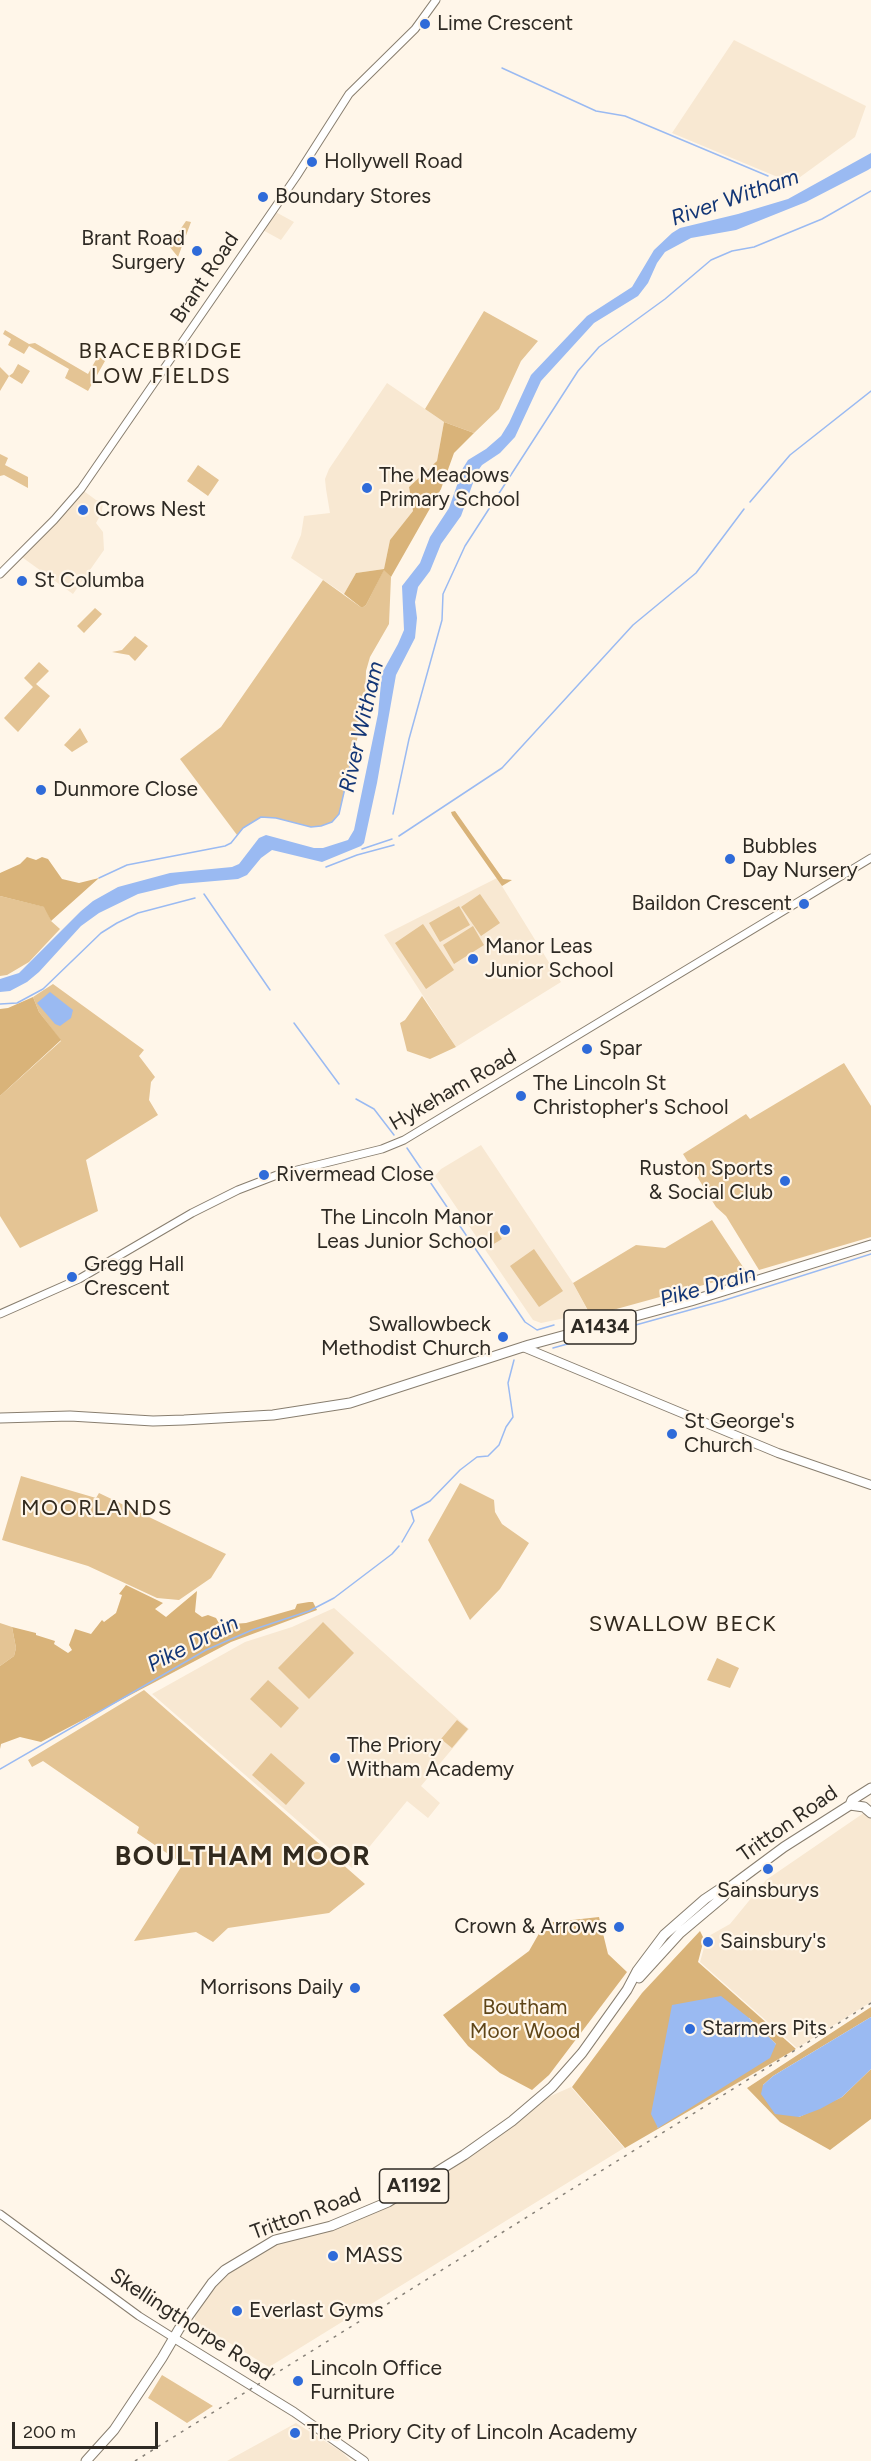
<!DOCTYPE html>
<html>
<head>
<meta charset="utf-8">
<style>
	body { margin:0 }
	#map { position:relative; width:871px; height:2461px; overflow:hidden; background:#fff6e9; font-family:Figtree,sans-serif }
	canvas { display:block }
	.scale { position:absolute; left:12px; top:2422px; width:146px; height:27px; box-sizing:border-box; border:3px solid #2e2a24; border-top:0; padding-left:8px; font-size:18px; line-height:21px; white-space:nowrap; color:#2e2a24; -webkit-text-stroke:4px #fff6e9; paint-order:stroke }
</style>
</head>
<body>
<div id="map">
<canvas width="871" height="2461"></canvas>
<div class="scale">200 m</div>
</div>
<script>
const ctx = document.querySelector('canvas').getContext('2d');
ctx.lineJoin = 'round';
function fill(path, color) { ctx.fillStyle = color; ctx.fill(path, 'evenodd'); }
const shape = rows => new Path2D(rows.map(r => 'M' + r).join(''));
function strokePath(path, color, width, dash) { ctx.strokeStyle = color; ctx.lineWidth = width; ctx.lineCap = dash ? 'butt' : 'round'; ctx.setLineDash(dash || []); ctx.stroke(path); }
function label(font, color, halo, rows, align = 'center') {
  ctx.font = font + ' Figtree,sans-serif'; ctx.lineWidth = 4.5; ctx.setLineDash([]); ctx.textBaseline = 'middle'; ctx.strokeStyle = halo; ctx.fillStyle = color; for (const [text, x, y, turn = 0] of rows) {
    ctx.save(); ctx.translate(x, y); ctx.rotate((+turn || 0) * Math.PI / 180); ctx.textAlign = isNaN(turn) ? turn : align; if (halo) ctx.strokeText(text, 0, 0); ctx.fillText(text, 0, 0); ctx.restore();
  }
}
const built = shape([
	[734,40,866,106,855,137,792,183,672,133],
	[272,210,294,222,281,240,259,228],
	[387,383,444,422,437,461,409,487,413,511,390,540,384,569,356,573,344,594,291,558,301,535,304,516,330,513,326,489,325,479,329,469],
	[81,489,96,500,103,501,102,512,96,523,103,532,104,550,73,594,19,555],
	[497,878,561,982,456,1047,384,935],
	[481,1145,573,1283,589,1313,541,1323,533,1320,435,1176,441,1169],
	[334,1608,469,1729,421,1786,440,1803,428,1818,407,1801,352,1868,152,1694,245,1642,292,1627],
	[871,1808,871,2002,797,2048,700,1962,707,1937,730,1924,766,1880],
	[571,2087,624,2148,269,2367,195,2322,195,2306,203,2295,247,2255,388,2202,535,2103],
	[296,2423,342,2452,351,2461,227,2461]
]);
const green = shape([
	[186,221,191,222,178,257,169,246],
	[484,311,538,341,521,361,499,409,474,433,444,422,425,409],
	[5,330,29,344,35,343,88,374,98,356,105,361,88,391,65,378,69,369,29,346,24,354,8,345,11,339,3,334],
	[18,364,30,371,22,384,9,376,0,391,0,367,9,376,13,373],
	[0,454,8,458,5,465,28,477,28,488,4,475,0,476],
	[198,465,219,480,208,496,187,481],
	[384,569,391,577,389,624,370,657,366,671,365,707,339,814,332,822,321,826,311,827,276,818,261,817,243,828,237,835,180,759,221,727,323,580,362,608,366,605],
	[95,608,102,614,84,633,77,626],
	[135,636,148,646,135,661,129,655,112,652,122,650],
	[39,662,49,671,36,684,50,696,18,732,4,718,33,687,24,678],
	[80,728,88,742,72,752,64,745],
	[480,894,500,923,481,936,461,907],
	[0,896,45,907,51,921,60,929,29,962,7,975,0,976],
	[459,906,470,925,440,942,429,923],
	[423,924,454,970,426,989,395,943],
	[473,926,484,945,454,964,443,945],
	[53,984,144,1050,139,1056,155,1077,151,1082,149,1100,158,1115,86,1160,98,1211,20,1248,0,1216,0,1096,61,1041,39,1012,33,997],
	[422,996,456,1047,430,1059,407,1051,400,1023,405,1020],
	[844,1063,871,1106,871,1237,759,1270,726,1216,716,1207,683,1154,746,1114,750,1119],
	[712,1220,747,1273,591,1316,573,1283,636,1245,665,1248],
	[497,1231,502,1239,487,1248,483,1241],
	[534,1249,563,1291,539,1307,510,1266],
	[21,1476,96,1498,99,1493,226,1554,211,1578,179,1600,157,1598,88,1566,2,1540],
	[460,1483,494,1500,495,1512,502,1524,529,1543,500,1589,470,1620,428,1540],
	[323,1622,354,1653,309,1699,278,1668],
	[0,1623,12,1627,16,1648,14,1656,0,1666],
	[717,1658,739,1668,730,1688,707,1680],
	[268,1680,299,1708,281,1728,250,1699],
	[144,1690,365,1884,329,1913,228,1928,213,1942,196,1932,134,1941,183,1864,137,1833,139,1827,43,1761,32,1767,28,1760],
	[457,1720,468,1729,452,1748,441,1739],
	[271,1753,305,1783,286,1805,252,1775],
	[162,2375,213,2406,187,2423,148,2398]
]);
const forest = shape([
	[444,422,474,433,454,453,441,489,391,577,384,570,366,605,362,608,344,594,356,573,384,569,390,540,413,511,409,487,437,461],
	[455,811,503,879,512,880,502,886,452,815,451,812],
	[27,857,36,860,42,857,48,859,62,879,79,883,99,878,51,921,44,907,0,896,0,873,20,864],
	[33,997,39,1012,61,1040,0,1096,0,1009,8,1008],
	[126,1585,163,1603,155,1609,166,1617,197,1591,195,1612,202,1617,208,1615,216,1618,220,1625,246,1623,295,1609,297,1604,309,1602,313,1602,317,1610,231,1642,41,1742,20,1737,1,1744,0,1749,0,1666,14,1656,16,1648,12,1627,36,1633,36,1635,55,1641,54,1644,68,1653,72,1650,69,1645,75,1629,91,1634,102,1620,104,1622,116,1613,122,1595,119,1594],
	[599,1917,608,1954,627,1972,549,2075,532,2090,500,2073,468,2046,443,2015,529,1951,545,1923],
	[700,1931,704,1939,698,1962,796,2049,625,2148,572,2087,642,1993],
	[749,2018,776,2044,657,2128],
	[871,2007,871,2017,773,2076,763,2085,799,2117,842,2097,871,2069,871,2119,830,2150,780,2122,747,2088]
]);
const water = shape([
	[871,153,871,168,868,170,806,202,736,230,691,238,665,252,657,263,648,283,638,296,594,323,541,381,515,437,500,453,482,465,477,472,461,516,441,544,430,571,418,587,415,602,417,618,415,638,396,675,377,783,364,843,361,846,322,862,272,850,261,858,247,875,238,879,180,884,138,894,99,913,81,926,39,972,27,982,10,991,0,992,0,979,19,973,81,911,93,901,118,887,170,873,232,867,239,864,259,838,266,835,314,848,323,848,348,840,354,830,378,714,382,673,398,644,404,630,402,586,420,563,430,537,449,508,463,468,468,460,486,449,501,436,509,423,531,375,587,316,632,287,654,250,672,233,680,228,738,214,788,199],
	[50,992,73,1010,71,1018,60,1026,55,1024,37,1003],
	[721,1996,749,2018,776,2044,770,2058,658,2128,651,2114,672,2005],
	[871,2017,871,2069,842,2097,820,2109,799,2117,775,2114,761,2094,763,2085,773,2076]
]);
const stream = shape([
	[502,68,596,111,625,116,768,176],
	[750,502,790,455,871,391],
	[393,814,409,739,442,620,443,594,465,546,578,371,599,347,665,299,711,260,732,251,754,247,822,219,871,191],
	[399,836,502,768,633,625,696,573,744,509],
	[362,849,392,839],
	[326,867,357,855,394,845],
	[99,878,127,865,225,846,231,843,243,828,261,817,276,818,311,827,321,826,332,822,339,814,353,753],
	[204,894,270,990],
	[0,1004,17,1003,43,989,101,933,117,923,138,913,195,898],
	[294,1023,339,1084],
	[356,1099,374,1109,394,1135],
	[407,1148,525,1322,537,1330,554,1325],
	[553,1348,722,1301,871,1254],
	[402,1542,414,1521,411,1511,430,1501,460,1470,477,1457,488,1456,499,1445,506,1427,513,1417,508,1383,514,1360],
	[0,1769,206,1650,252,1630,309,1611,334,1598,392,1554,399,1546]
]);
const tertiary = shape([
	[0,574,54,520,81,489,296,177,349,94,415,29,436,0],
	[0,1314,79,1279,192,1213,238,1190,277,1175,382,1149,404,1140,871,858],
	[0,2214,139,2316,174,2338]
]);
const secondary = shape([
	[523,1347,778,1453,871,1485],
	[174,2338,294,2412,364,2461]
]);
const primary = shape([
	[0,1418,70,1416,153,1421,184,1420,273,1415,350,1403,529,1345,691,1301,871,1245],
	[850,1805,864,1807,871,1813],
	[639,1978,680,1933,724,1896,726,1890,784,1847,850,1805,852,1800,871,1788],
	[86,2461,114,2430,162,2358,179,2329,212,2283,225,2270,275,2240,331,2226,388,2202,464,2155,512,2121,552,2087,582,2053,627,1990,637,1971,664,1935,705,1899,720,1889,726,1890]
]);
const rail = shape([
	[135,2461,871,2003]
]);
const markers = [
	[425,24,6,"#2f6bd9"],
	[312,162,6,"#2f6bd9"],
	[263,197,6,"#2f6bd9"],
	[197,251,6,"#2f6bd9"],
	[367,488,6,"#2f6bd9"],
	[83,510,6,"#2f6bd9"],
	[22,581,6,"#2f6bd9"],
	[41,790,6,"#2f6bd9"],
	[730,859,6,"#2f6bd9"],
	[804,904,6,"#2f6bd9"],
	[473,959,6,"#2f6bd9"],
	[587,1049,6,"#2f6bd9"],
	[521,1096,6,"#2f6bd9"],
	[264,1175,6,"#2f6bd9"],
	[785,1181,6,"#2f6bd9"],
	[505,1230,6,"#2f6bd9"],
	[72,1277,6,"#2f6bd9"],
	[503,1337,6,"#2f6bd9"],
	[672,1434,6,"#2f6bd9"],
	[335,1758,6,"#2f6bd9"],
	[768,1869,6,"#2f6bd9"],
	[619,1927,6,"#2f6bd9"],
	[708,1942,6,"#2f6bd9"],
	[355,1988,6,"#2f6bd9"],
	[690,2029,6,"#2f6bd9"],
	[333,2256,6,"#2f6bd9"],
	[237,2311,6,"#2f6bd9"],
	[298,2381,6,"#2f6bd9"],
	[295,2433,6,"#2f6bd9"]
];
const shields = [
	[600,1327,72],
	[414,2186,69]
];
const shieldNames = [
	["A1434",600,1327],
	["A1192",414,2186]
];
const poiNames = [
	["Lime Crescent",437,24],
	["Hollywell Road",324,162],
	["Boundary Stores",275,197],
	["Brant Road",185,239,"right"],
	["Surgery",185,263,"right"],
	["The Meadows",379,476],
	["Primary School",379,500],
	["Crows Nest",95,510],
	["St Columba",34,581],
	["Dunmore Close",53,790],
	["Bubbles",742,847],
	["Day Nursery",742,871],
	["Baildon Crescent",792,904,"right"],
	["Manor Leas",485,947],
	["Junior School",485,971],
	["Spar",599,1049],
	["The Lincoln St",533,1084],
	["Christopher's School",533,1108],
	["Ruston Sports",773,1169,"right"],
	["& Social Club",773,1193,"right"],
	["Rivermead Close",276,1175],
	["The Lincoln Manor",493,1218,"right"],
	["Leas Junior School",493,1242,"right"],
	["Gregg Hall",84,1265],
	["Crescent",84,1289],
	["Swallowbeck",491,1325,"right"],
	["Methodist Church",491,1349,"right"],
	["St George's",684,1422],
	["Church",684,1446],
	["The Priory",347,1746],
	["Witham Academy",347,1770],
	["Sainsburys",768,1891,"center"],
	["Crown & Arrows",607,1927,"right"],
	["Sainsbury's",720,1942],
	["Morrisons Daily",343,1988,"right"],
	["Starmers Pits",702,2029],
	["MASS",345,2256],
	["Everlast Gyms",249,2311],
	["Lincoln Office",310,2369],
	["Furniture",310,2393],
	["The Priory City of Lincoln Academy",307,2433]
];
const streetNames = [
	["Brant Road",205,278,-56],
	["Hykeham Road",453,1090,-30],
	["Tritton Road",788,1824,-35],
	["Tritton Road",306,2214,-20],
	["Skellingthorpe Road",191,2325,33]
];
const parkNames = [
	["Boutham",525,2008],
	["Moor Wood",525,2032]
];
const waterNames = [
	["River Witham",735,198,-19],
	["River Witham",362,727,-77],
	["Pike Drain",708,1287,-16],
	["Pike Drain",193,1644,-27]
];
const neighbourhoodNames = [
	["BRACEBRIDGE",161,352],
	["LOW FIELDS",161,377],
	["MOORLANDS",97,1509],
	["SWALLOW BECK",683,1625]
];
const districtNames = [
	["BOULTHAM MOOR",243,1857]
];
fill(built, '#f8e8d2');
fill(green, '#e4c494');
fill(forest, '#d9b379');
fill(water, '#9abaf2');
strokePath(stream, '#9abaf2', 1.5);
strokePath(tertiary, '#887e6f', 9);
strokePath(secondary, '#887e6f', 10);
strokePath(primary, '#887e6f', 11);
strokePath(tertiary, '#fff', 7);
strokePath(secondary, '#fff', 8);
strokePath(primary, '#fff', 9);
strokePath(rail, '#878178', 1.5, [3, 6]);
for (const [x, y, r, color] of markers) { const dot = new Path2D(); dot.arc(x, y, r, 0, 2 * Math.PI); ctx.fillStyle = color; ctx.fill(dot); strokePath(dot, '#fff6e9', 2); }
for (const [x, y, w] of shields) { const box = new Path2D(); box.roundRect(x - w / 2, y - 17, w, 34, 4.5); ctx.fillStyle = '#fff6e9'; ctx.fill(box); strokePath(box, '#2e2a24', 1.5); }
label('bold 20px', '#2e2a24', null, shieldNames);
label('21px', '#2e2a24', '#fff6e9', poiNames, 'left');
label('21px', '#2e2a24', '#fff6e9', streetNames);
label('21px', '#5f4518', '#fff6e9', parkNames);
label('italic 22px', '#133676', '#fff6e9', waterNames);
ctx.letterSpacing = '1.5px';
label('22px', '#322a1e', '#fff6e9', neighbourhoodNames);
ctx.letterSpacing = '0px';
ctx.letterSpacing = '1.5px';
label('bold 27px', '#322a1e', '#fff6e9', districtNames);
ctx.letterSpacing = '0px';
</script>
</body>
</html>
